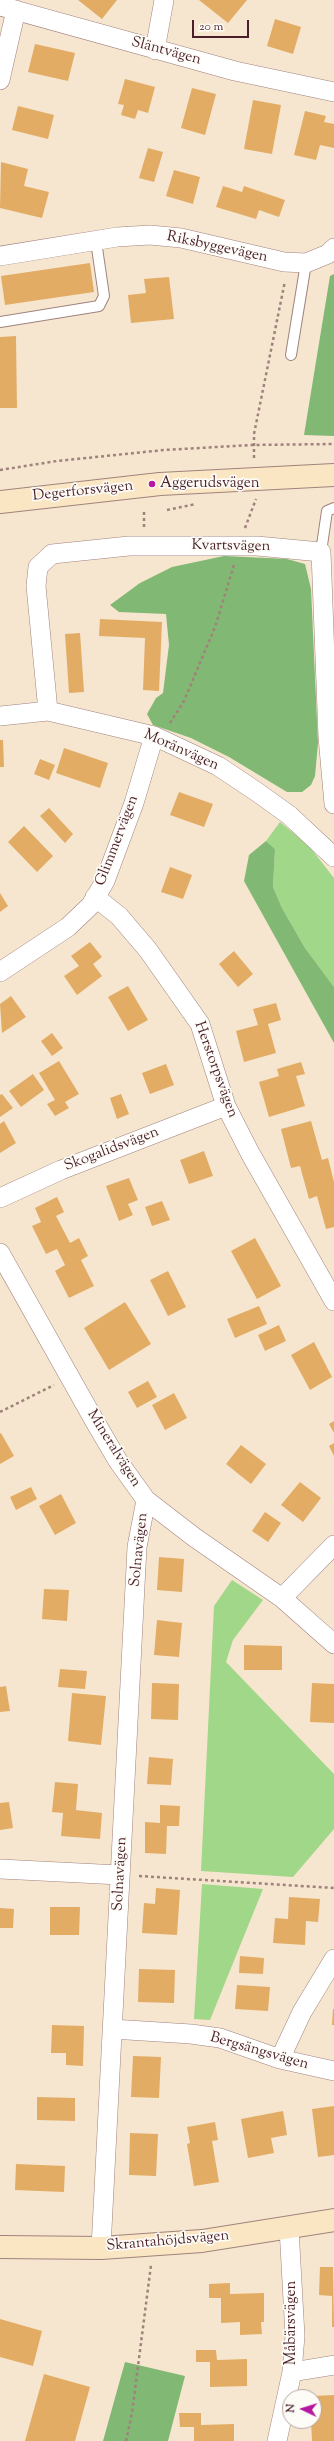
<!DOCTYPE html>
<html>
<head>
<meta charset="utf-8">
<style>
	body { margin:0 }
	#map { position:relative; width:334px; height:2441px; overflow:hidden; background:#f6e6cf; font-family:"Sorts Mill Goudy",serif }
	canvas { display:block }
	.north { position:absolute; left:282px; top:2389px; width:40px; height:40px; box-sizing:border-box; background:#fdfcf7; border:1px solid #b5a4a5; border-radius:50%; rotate:274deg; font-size:11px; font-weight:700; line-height:16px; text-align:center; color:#4a1f2b }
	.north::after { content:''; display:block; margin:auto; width:14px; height:18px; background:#b5179e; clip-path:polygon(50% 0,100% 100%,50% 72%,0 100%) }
	.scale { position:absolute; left:192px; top:20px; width:57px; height:18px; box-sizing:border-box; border:2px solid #4a1f2b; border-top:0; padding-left:5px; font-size:12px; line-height:14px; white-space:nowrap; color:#4a1f2b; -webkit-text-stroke:3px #fdfcf7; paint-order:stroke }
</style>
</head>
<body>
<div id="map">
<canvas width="334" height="2441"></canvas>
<div class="north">N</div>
<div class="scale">20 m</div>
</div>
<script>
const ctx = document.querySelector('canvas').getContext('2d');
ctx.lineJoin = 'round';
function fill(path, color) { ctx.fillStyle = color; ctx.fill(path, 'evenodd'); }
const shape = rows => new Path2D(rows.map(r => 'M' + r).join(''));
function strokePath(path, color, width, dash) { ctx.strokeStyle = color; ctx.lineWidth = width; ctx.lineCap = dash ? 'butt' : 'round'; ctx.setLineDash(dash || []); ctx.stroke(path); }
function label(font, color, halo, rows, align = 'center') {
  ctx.font = font + ' "Sorts Mill Goudy",serif'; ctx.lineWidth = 3.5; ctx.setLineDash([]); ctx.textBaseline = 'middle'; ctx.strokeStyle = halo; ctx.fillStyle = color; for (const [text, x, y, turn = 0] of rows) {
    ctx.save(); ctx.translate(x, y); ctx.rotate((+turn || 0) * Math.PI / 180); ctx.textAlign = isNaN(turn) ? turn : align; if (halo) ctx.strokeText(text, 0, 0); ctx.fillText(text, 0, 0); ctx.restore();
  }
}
const green = shape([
	[280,822,309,846,334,878,334,987,305,948,282,908,273,887,275,849,266,841],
	[232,1580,263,1600,233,1640,226,1662,334,1774,334,1829,293,1877,201,1871,214,1606],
	[202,1884,263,1889,210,2020,194,2019]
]);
const forest = shape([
	[334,274,334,436,304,435,330,276],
	[224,556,287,559,305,564,311,589,318,743,315,776,311,785,302,792,287,792,229,757,191,738,153,725,147,714,156,698,163,693,169,645,166,614,119,612,110,605,140,583,172,567],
	[266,841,275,849,273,887,282,908,305,948,334,987,334,1043,244,881,249,855],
	[125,2362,185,2376,168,2441,103,2441]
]);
const building = shape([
	[78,0,117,0,102,19],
	[199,0,247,0,228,23],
	[275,19,301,27,293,54,267,46],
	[35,44,75,53,68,81,28,72],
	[125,79,155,87,148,113,138,110,135,119,121,115,124,105,118,104],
	[192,88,216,94,205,135,181,128],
	[253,100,281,105,272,154,244,149],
	[18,106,54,115,48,139,12,130],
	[305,111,326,116,324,122,334,124,334,148,320,145,316,160,294,155],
	[148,148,163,152,154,182,139,178],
	[1,162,28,169,24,186,49,192,42,218,0,208],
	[174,170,200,177,193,204,166,196],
	[223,186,242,192,244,186,285,200,279,217,259,210,256,219,216,207],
	[90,263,94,292,5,305,1,276],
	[169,277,174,319,131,323,128,295,146,293,144,279],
	[16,336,17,408,0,408,0,337],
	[100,619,162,622,159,691,143,690,145,638,99,636],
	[80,633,84,692,69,693,65,634],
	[0,740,3,740,4,767,0,767],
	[64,748,108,763,100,788,56,773],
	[40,759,55,765,49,780,34,774],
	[179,792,213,804,204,827,170,815],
	[49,808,73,834,65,843,40,816],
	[24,826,53,856,37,872,8,842],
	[170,867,192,875,183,899,161,892],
	[0,893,8,906,0,912],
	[90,942,102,957,93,964,102,976,77,995,64,976,79,966,71,956],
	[234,951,253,974,238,987,219,964],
	[128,986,148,1020,128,1031,108,997],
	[11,996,26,1017,2,1033,0,1004],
	[276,1003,281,1020,268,1024,276,1053,244,1062,236,1031,258,1025,253,1009],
	[52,1033,63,1048,52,1056,41,1041],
	[59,1061,79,1094,65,1102,69,1108,55,1116,47,1104,55,1100,39,1073],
	[301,1062,305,1074,296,1076,305,1106,269,1117,259,1082,279,1076,277,1069],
	[166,1064,174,1085,150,1094,142,1073],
	[33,1074,44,1090,21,1107,9,1091],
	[2,1094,13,1108,0,1117,0,1095],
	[121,1094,129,1114,117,1119,110,1098],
	[4,1121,16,1143,0,1153,0,1124],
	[311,1121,322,1160,328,1158,334,1182,334,1227,326,1229,317,1196,309,1199,300,1166,291,1168,281,1129],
	[204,1151,213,1176,189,1184,180,1160],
	[129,1178,138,1200,128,1204,133,1215,119,1221,106,1186],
	[57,1197,64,1212,56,1216,70,1243,79,1238,88,1256,81,1260,94,1286,69,1298,55,1271,65,1265,57,1249,46,1254,32,1226,41,1222,35,1208],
	[162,1201,170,1220,152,1226,145,1207],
	[255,1238,281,1286,257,1299,231,1251],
	[168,1271,186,1307,168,1316,150,1280],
	[125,1302,151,1344,109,1370,84,1328],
	[259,1306,267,1324,235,1338,227,1319],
	[279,1325,286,1341,265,1351,258,1335],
	[314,1342,332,1377,310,1390,291,1355],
	[148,1381,157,1397,137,1408,128,1392],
	[174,1393,187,1418,165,1430,152,1405],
	[334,1421,334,1433,329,1424],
	[1,1433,14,1456,0,1464,0,1434],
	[334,1443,334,1456,329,1446],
	[241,1445,266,1464,251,1484,226,1464],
	[300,1482,321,1498,303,1522,281,1505],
	[31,1487,37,1499,16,1510,10,1497],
	[61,1494,76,1523,55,1535,39,1506],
	[265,1512,281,1523,268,1542,252,1531],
	[159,1557,184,1559,182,1592,157,1590],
	[44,1589,69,1590,67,1621,42,1619],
	[157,1620,182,1623,179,1657,154,1655],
	[244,1645,282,1646,282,1670,244,1670],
	[60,1669,87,1671,85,1689,58,1687],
	[152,1683,179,1684,178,1720,151,1719],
	[312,1683,334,1684,334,1723,310,1722],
	[6,1686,10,1711,0,1712,0,1687],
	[72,1693,106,1696,101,1745,68,1741],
	[149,1757,173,1759,171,1785,147,1784],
	[55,1782,78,1784,76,1810,102,1813,100,1839,61,1836,63,1813,52,1812],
	[9,1802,13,1828,0,1830,0,1803],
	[160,1805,180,1806,179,1826,167,1826,166,1854,145,1853,145,1822,160,1823],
	[156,1888,180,1890,177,1935,142,1933,144,1903,155,1904],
	[289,1897,320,1899,318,1922,306,1921,305,1945,273,1943,275,1918,288,1919],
	[50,1907,80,1907,79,1935,50,1935],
	[0,1908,14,1909,13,1928,0,1928],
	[240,1956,264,1958,263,1974,239,1973],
	[139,1969,175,1970,174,2003,138,2002],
	[237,1985,270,1987,268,2011,235,2009],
	[333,2009,334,2009,334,2025,332,2025],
	[52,2025,84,2026,83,2066,66,2065,66,2053,51,2053],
	[133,2056,161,2057,159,2098,131,2097],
	[37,2097,75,2098,75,2121,37,2120],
	[334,2106,334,2155,318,2157,312,2109],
	[283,2111,287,2135,271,2138,274,2153,248,2158,241,2119],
	[215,2122,218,2140,212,2141,219,2182,194,2186,187,2144,190,2143,187,2127],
	[130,2133,158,2134,156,2176,129,2175],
	[16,2164,65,2166,64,2192,15,2190],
	[320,2267,333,2267,334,2327,332,2327,332,2296,319,2295],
	[230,2283,230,2294,264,2293,264,2322,261,2322,262,2334,240,2335,240,2322,221,2323,221,2298,209,2298,209,2284],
	[0,2319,42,2331,33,2366,0,2357],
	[196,2350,216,2350,217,2360,247,2359,247,2386,210,2387,210,2362,196,2362],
	[44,2374,90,2387,75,2441,25,2441],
	[334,2395,334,2441,312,2441,311,2421,314,2421,314,2396],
	[179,2413,201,2413,201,2425,234,2424,234,2441,194,2441,194,2427,180,2427]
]);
const path = shape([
	[254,458,254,434,285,281],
	[0,470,57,461,164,450,252,445,334,444],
	[167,510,196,504],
	[144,512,144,528],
	[245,528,256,499],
	[170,723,184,701,215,627,234,565],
	[0,1412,54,1385],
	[139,1876,334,1888],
	[126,2441,132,2413,151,2265]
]);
const lane = shape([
	[0,322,99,306,104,296,96,241],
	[291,355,306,263],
	[321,552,327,511,334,508]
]);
const street = shape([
	[0,6,235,71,334,92],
	[155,50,164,0],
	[0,80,16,10],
	[0,256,117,237,150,235,181,238,284,262,306,263,328,254,334,248],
	[48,711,36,586,38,567,52,554,129,546,257,546,321,552,328,737,334,804],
	[0,716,48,711,154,736,218,766,257,792,289,815,334,857],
	[95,897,119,916,148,950,200,1024,226,1106,250,1153,334,1301],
	[0,972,68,927,91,905,105,881,134,803,154,736],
	[0,1198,61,1170,226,1106],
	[0,1253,94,1420,118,1461,146,1500,194,1537,282,1598,334,1644],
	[282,1598,334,1545],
	[0,1869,120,1875],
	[112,2029,191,2034,220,2038,280,2059,334,2071],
	[280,2059,302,2012,334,1959],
	[101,2248,137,1547,146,1500],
	[292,2372,334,2365],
	[277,2441,292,2372,295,2336,289,2228]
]);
const secondary = shape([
	[0,502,160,484,334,475],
	[0,2247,101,2248,202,2241,334,2220]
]);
const markers = [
	[152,484,4,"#b5179e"]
];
const streetNames = [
	["Släntvägen",166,52,15],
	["Riksbyggevägen",217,248,12],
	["Degerforsvägen",83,492,-6],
	["Kvartsvägen",231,547,1],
	["Moränvägen",181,751,24],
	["Glimmervägen",118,841,-69],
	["Herstorpsvägen",215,1070,70],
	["Skogalidsvägen",112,1150,-21],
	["Mineralvägen",113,1449,58],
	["Solnavägen",140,1550,-84],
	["Solnavägen",121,1874,-87],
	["Bergsängsvägen",259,2052,16],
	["Skrantahöjdsvägen",168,2242,-5],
	["Måbärsvägen",292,2323,-90]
];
const poiNames = [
	["Aggerudsvägen",160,484]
];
fill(green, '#a0d788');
fill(forest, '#80b874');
fill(building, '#e2ac65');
strokePath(lane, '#a0827d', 12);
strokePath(street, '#a0827d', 20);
strokePath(secondary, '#a0827d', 24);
strokePath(path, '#a0827d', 2.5, [3, 3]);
strokePath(lane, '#fff', 10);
strokePath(street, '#fff', 19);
strokePath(secondary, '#fbe6c4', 22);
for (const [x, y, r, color] of markers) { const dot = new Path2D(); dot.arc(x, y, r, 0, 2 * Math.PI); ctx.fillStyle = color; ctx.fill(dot); strokePath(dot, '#fdfcf7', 1.5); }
label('15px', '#4a1f2b', '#fdfcf7', streetNames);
label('15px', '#4a1f2b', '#fdfcf7', poiNames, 'left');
</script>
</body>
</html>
